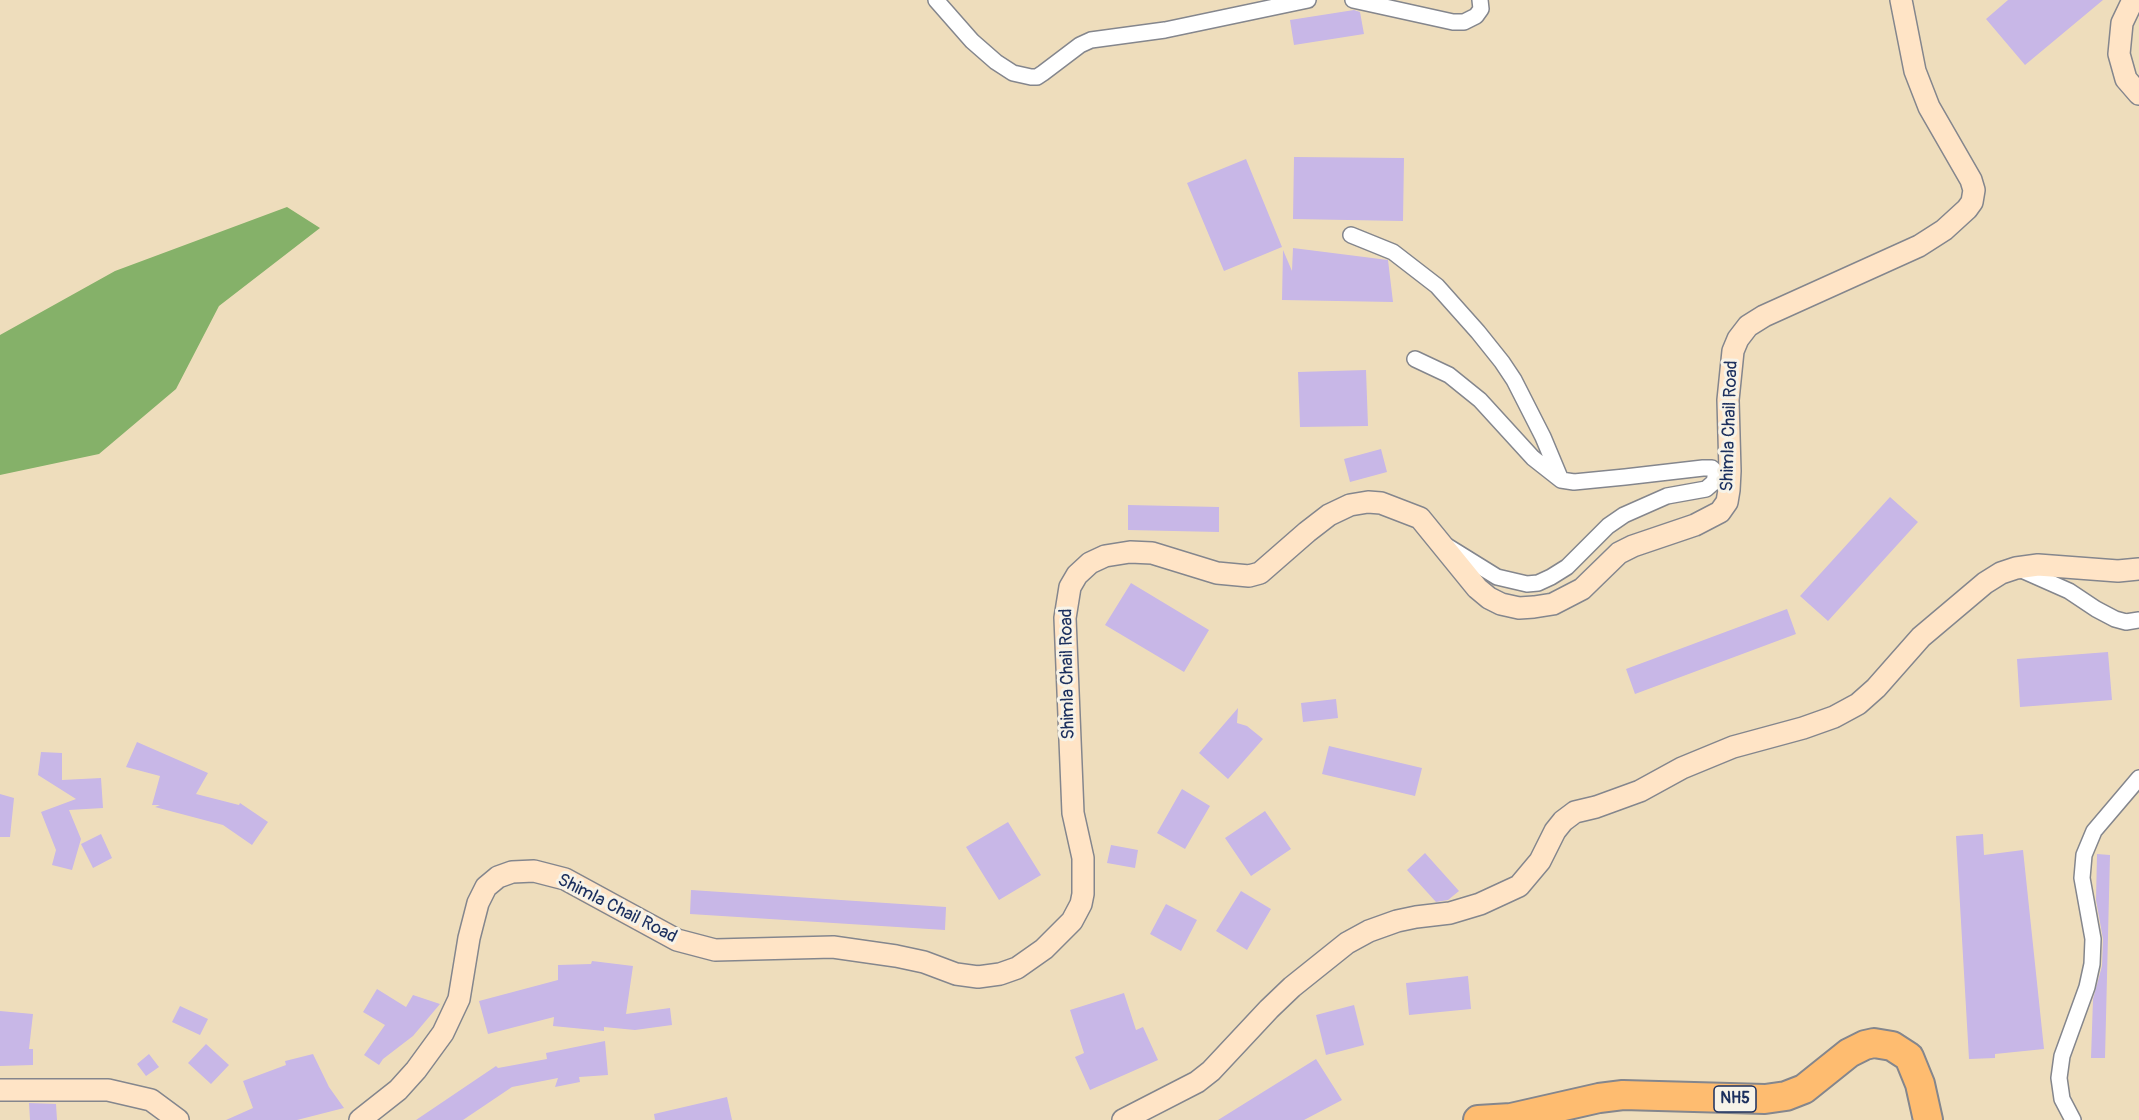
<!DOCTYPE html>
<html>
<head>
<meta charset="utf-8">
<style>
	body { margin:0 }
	canvas { display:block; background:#eeddbc }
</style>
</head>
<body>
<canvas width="2139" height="1120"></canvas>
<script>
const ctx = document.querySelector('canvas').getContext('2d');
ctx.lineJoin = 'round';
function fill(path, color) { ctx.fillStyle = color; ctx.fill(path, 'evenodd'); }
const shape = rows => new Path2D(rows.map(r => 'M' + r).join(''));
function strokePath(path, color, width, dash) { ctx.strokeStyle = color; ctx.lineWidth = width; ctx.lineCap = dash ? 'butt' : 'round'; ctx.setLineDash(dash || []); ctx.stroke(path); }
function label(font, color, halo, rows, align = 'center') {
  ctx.font = font + ' Pangolin,sans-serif'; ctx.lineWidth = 6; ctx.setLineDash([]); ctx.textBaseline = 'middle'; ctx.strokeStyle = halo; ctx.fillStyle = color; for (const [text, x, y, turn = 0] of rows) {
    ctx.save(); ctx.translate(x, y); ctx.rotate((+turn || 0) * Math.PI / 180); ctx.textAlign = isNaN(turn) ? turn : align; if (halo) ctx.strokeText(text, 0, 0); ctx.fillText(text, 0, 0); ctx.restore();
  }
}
const forest = shape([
	[287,207,320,228,219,306,176,389,99,454,0,475,0,335,115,271]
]);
const building = shape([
	[2008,0,2103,0,2025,65,1986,19],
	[1354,10,1360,12,1364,34,1294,45,1290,20],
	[1294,157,1404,158,1403,221,1293,219],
	[1246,159,1282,247,1224,271,1187,183],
	[1293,248,1388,260,1393,302,1282,300,1283,250,1292,271],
	[1366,370,1368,426,1300,427,1298,372],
	[1381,449,1387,472,1350,482,1344,459],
	[1890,497,1918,522,1828,621,1800,596],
	[1128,505,1219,507,1219,532,1128,530],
	[1131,583,1209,630,1184,672,1105,625],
	[1787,609,1796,634,1635,694,1626,669],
	[2108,652,2112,700,2020,707,2017,659],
	[1336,699,1338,718,1303,722,1301,703],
	[1238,708,1237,723,1247,726,1263,739,1228,779,1199,753],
	[137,742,208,773,196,794,239,805,240,803,268,822,252,845,223,825,155,807,160,805,152,805,160,776,126,767],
	[1329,746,1422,768,1415,796,1322,774],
	[41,752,62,753,62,780,101,778,103,808,69,810,81,839,72,870,52,865,56,850,41,812,76,799,38,775],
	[1182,789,1210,806,1185,849,1157,833],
	[0,794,14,798,10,837,0,837],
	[1265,811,1291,849,1251,876,1225,838],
	[1008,822,1041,875,999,900,966,847],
	[101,834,112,858,93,868,81,844],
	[1983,834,1984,855,2023,850,2044,1049,1995,1054,1995,1058,1969,1059,1956,836],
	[1111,845,1138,850,1135,868,1107,863],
	[1425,853,1459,891,1448,900,1436,902,1407,870],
	[2097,854,2110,855,2105,1058,2091,1058,2093,999,2102,966,2103,939,2096,900],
	[691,890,946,907,945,930,690,914],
	[1241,891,1271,909,1247,950,1216,931],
	[1166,904,1197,920,1181,951,1150,934],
	[592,961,633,966,626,1014,670,1008,672,1025,635,1030,604,1027,604,1031,553,1026,554,1017,488,1034,479,1001,558,980,558,965,591,964],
	[1468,976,1471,1009,1409,1015,1406,983],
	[377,989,406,1007,413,995,440,1004,413,1036,383,1059,379,1065,364,1055,385,1025,363,1012],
	[1124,993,1136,1030,1143,1027,1158,1060,1090,1090,1075,1057,1084,1053,1070,1010],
	[1354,1005,1364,1045,1326,1055,1316,1015],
	[180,1006,208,1019,200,1035,172,1022],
	[0,1011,33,1014,29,1049,33,1049,33,1065,0,1066],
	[605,1041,608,1075,579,1077,580,1082,555,1087,558,1078,512,1087,463,1120,416,1120,496,1066,498,1068,547,1059,546,1053],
	[206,1044,229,1065,211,1084,188,1063],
	[149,1054,159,1067,146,1076,137,1064],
	[313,1054,329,1087,344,1108,297,1120,226,1120,253,1108,243,1081,286,1065,285,1061],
	[1316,1059,1342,1100,1304,1120,1218,1120],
	[727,1097,732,1120,655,1120,654,1114],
	[29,1103,56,1104,57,1120,30,1120]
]);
const street = shape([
	[936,0,972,41,996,62,1013,73,1031,77,1037,77,1043,73,1080,45,1091,40,1165,30,1308,0],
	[1353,0,1453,22,1464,22,1476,16,1481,9,1480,0],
	[1351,235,1393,252,1437,286,1478,332,1502,362,1514,380,1543,437,1561,480],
	[1415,359,1449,375,1480,400,1533,458,1561,480,1574,482,1625,477,1703,468,1712,468,1716,472,1714,482,1706,489,1667,496,1624,515,1608,526,1567,567,1551,577,1538,583,1527,584,1497,577,1447,546],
	[2017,568,2069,591,2096,609,2115,619,2126,622,2139,620],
	[2073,1120,2062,1099,2059,1078,2062,1056,2087,987,2092,964,2093,939,2082,878,2084,855,2094,831,2139,778]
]);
const secondary = shape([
	[2133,0,2122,23,2119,54,2126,79,2139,94],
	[0,1090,108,1090,151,1100,178,1120],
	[360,1120,398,1090,416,1070,443,1033,459,999,469,938,478,903,486,887,498,877,512,872,534,871,565,879,677,940,715,950,833,947,896,956,924,962,956,974,978,977,1000,974,1017,968,1044,949,1072,921,1081,904,1083,894,1083,858,1073,813,1065,618,1070,587,1077,575,1090,563,1105,556,1130,552,1152,553,1217,573,1249,576,1260,573,1307,532,1329,515,1350,505,1368,502,1381,503,1420,518,1477,588,1489,598,1501,604,1519,608,1534,607,1553,604,1582,589,1619,553,1633,546,1695,525,1720,512,1727,502,1729,490,1730,471,1728,400,1733,351,1738,339,1748,326,1764,316,1919,246,1944,230,1967,209,1972,202,1974,190,1971,180,1929,107,1915,71,1901,0],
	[1123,1120,1197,1082,1211,1071,1269,1009,1292,987,1347,943,1369,931,1397,921,1416,917,1450,913,1480,904,1519,886,1540,861,1555,831,1563,821,1575,812,1596,807,1640,791,1682,768,1733,747,1803,728,1834,717,1858,704,1876,688,1921,637,1985,583,2001,573,2016,568,2038,565,2118,571,2139,569]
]);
const highway = shape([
	[1478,1120,1511,1118,1599,1098,1623,1095,1765,1099,1786,1096,1804,1089,1849,1053,1865,1045,1874,1043,1892,1046,1909,1057,1920,1084,1928,1120]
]);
const shields = [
	[1735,1099,42]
];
const shieldNames = [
	["NH5",1735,1099]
];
const streetNames = [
	["Shimla Chail Road",1730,426,-88],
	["Shimla Chail Road",1068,674,-91],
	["Shimla Chail Road",617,909,27]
];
fill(forest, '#85b169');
fill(building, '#c8b7e7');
strokePath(street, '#84868d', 18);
strokePath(secondary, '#84868d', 24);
strokePath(highway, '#84868d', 32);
strokePath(street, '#fff', 15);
strokePath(secondary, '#ffe4c6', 21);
strokePath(highway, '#febc70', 28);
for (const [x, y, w] of shields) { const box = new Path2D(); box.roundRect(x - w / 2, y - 13, w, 26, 4.5); ctx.fillStyle = '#f7f3e8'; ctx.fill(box); strokePath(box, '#1b2f5e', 1.5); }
label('bold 16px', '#1b2f5e', null, shieldNames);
label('18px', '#1b2f5e', '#f7f3e8', streetNames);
</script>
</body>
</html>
